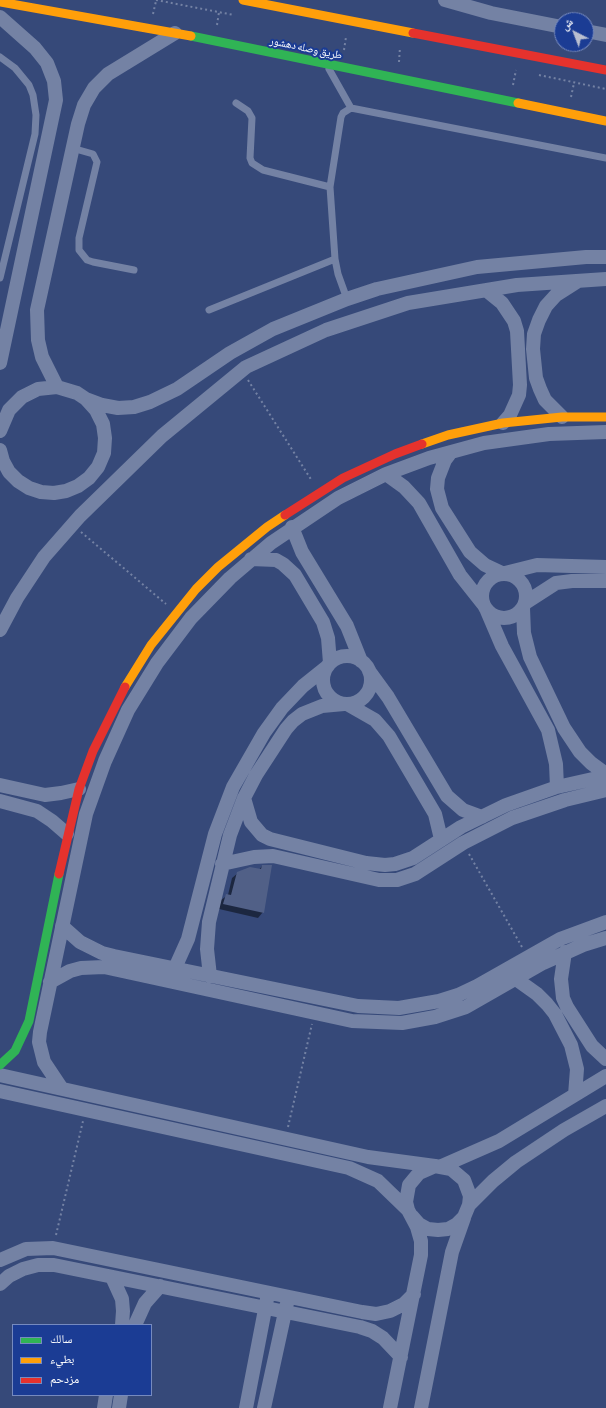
<!DOCTYPE html>
<html>
<head>
<meta charset="utf-8">
<style>
	body { margin:0 }
	#map { position:relative; width:606px; height:1408px; overflow:hidden; background:#364979; font-family:"Asap Condensed","Noto Naskh Arabic",sans-serif }
	canvas { display:block }
	.legend { position:absolute; left:12px; top:1324px; width:140px; height:72px; box-sizing:border-box; background:#1b3c94; border:1px solid #768abf; margin:0; padding:5px 7px; list-style:none; font-size:12px; color:#fff }
	.legend li { display:flex; align-items:center; gap:8px; height:20px }
	.legend b { width:20px; border:1px solid #768abf }
	.north { position:absolute; left:554px; top:12px; width:40px; height:40px; box-sizing:border-box; background:#1b3c94; border:1px solid #768abf; border-radius:50%; rotate:318deg; font-size:11px; font-weight:700; line-height:16px; text-align:center; color:#fff }
	.north::after { content:''; display:block; margin:auto; width:14px; height:18px; background:#b9bfd0; clip-path:polygon(50% 0,100% 100%,50% 72%,0 100%) }
</style>
</head>
<body>
<div id="map">
<canvas width="606" height="1408"></canvas>
<ul class="legend">
<li><b style="height:5px;background:#30b455"></b>سالك</li>
<li><b style="height:5px;background:#ff9f0a"></b>بطيء</li>
<li><b style="height:5px;background:#e5322d"></b>مزدحم</li>
</ul>
<div class="north">ش</div>
</div>
<script>
const ctx = document.querySelector('canvas').getContext('2d');
ctx.lineJoin = 'round';
function fill(path, color) { ctx.fillStyle = color; ctx.fill(path, 'evenodd'); }
const shape = rows => new Path2D(rows.map(r => 'M' + r).join(''));
function strokePath(path, color, width, dash) { ctx.strokeStyle = color; ctx.lineWidth = width; ctx.lineCap = dash ? 'butt' : 'round'; ctx.setLineDash(dash || []); ctx.stroke(path); }
function label(font, color, halo, rows, align = 'center') {
  ctx.font = font + ' "Asap Condensed","Noto Naskh Arabic",sans-serif'; ctx.lineWidth = 4; ctx.setLineDash([]); ctx.textBaseline = 'middle'; ctx.strokeStyle = halo; ctx.fillStyle = color; for (const [text, x, y, turn = 0] of rows) {
    ctx.save(); ctx.translate(x, y); ctx.rotate((+turn || 0) * Math.PI / 180); ctx.textAlign = isNaN(turn) ? turn : align; if (halo) ctx.strokeText(text, 0, 0); ctx.fillText(text, 0, 0); ctx.restore();
  }
}
const shadow = shape([
	[262,866,263,912,258,918,219,909,221,900,228,895,232,878,238,873,259,870]
]);
const building = shape([
	[262,865,272,865,264,913,223,904,226,894,231,895,237,872,250,867,261,869]
]);
const path = shape([
	[156,0,234,15],
	[153,14,156,1],
	[217,25,219,12],
	[344,50,346,37],
	[399,62,400,47],
	[539,75,606,89],
	[513,85,516,70],
	[571,97,574,83],
	[248,380,312,481],
	[81,532,166,604],
	[469,854,522,947],
	[288,1127,312,1024],
	[56,1235,83,1121]
]);
const lane = shape([
	[0,57,15,68,29,85,33,95,36,115,35,134,0,278],
	[329,69,351,108],
	[236,103,248,111,252,118,250,158,252,163,263,170,330,187],
	[72,148,93,154,97,162,79,238,79,250,87,260,93,262,134,270],
	[335,259,338,274,347,299],
	[209,310,335,259,330,187,341,117,343,113,351,108,606,158]
]);
const street = shape([
	[445,0,491,13,562,27],
	[0,17,35,48,47,63,54,81,56,100,0,363],
	[586,31,606,35],
	[486,290,502,303,514,321,517,331,520,385,519,395,510,415,503,423],
	[57,387,42,357,38,340,37,310,78,124,84,105,94,88,108,74,175,33],
	[86,399,102,405,118,408,134,407,150,402,177,389,230,353,273,329,347,299,377,289,477,267,586,257,606,257],
	[562,417,545,400,540,389,536,378,533,349,534,334,539,320,546,306,556,295,578,281],
	[0,431,9,410,22,397,38,389,57,387,77,393,86,399,96,410,103,424,105,438,104,453,98,467,89,478,78,486,66,491,54,493,41,492,29,488,18,481,9,472,3,461,0,450],
	[451,452,445,460,438,478,437,489,442,508,470,552,485,565,502,573],
	[386,474,404,487,419,503,460,575,483,604],
	[292,527,302,552,347,626,361,661],
	[251,559,276,560,283,564,295,575,323,622,328,638,330,663],
	[505,573,537,565,606,567],
	'482 596a22 22 0 1 1 44 0a22 22 0 1 1-44 0Z',
	[525,603,556,583,572,581,606,581],
	[523,608,524,633,530,657,564,728,580,752,591,763,606,774],
	[487,611,502,646,548,730,556,764,557,787],
	[0,630,17,598,44,557,80,516,162,436,246,367,326,330,408,303,517,285,606,279],
	'323 680a24 24 0 1 1 48 0a24 24 0 1 1-48 0Z',
	[369,671,388,697,447,796,463,810,482,817],
	[347,704,375,720,389,736,435,814,441,839],
	[0,785,45,795,61,793,79,789],
	[244,798,251,822,262,835,270,839,366,863,385,865,395,864,413,858,461,827,506,805,557,787,606,776],
	[0,801,37,811,52,821,67,834],
	[222,864,254,857,273,856,379,880,397,880,415,874,463,843,512,818,565,800,606,790],
	[62,926,80,942,102,953,114,956,358,1006,399,1008,439,1001,458,995,477,986,560,939,606,922],
	[565,952,561,979,563,998,567,1007,592,1046,606,1059],
	[175,968,188,939,215,834,233,787,264,733,282,708,303,686,328,666],
	[210,976,207,949,209,922,230,835,244,798,256,775,286,729,293,721,302,714,322,706,344,704],
	[516,979,537,994,547,1004,555,1014,571,1045,577,1069,575,1095],
	[50,982,70,971,81,968,104,967,352,1021,402,1023,435,1017,466,1007,543,963,583,945,606,938],
	[0,1075,368,1157,435,1166],
	[62,1089,44,1062,39,1042,40,1032,86,814,105,761,128,710,157,663,191,618,230,578,271,543,338,498,386,474,429,458,484,443,549,434,606,432],
	[0,1091,349,1168,378,1181,408,1210],
	[442,1166,499,1141,606,1076],
	[469,1205,493,1181,516,1162,564,1130,606,1106],
	[0,1260,26,1249,53,1248,362,1312,376,1314,390,1311,404,1304,414,1294],
	[112,1277,122,1299,123,1311,122,1325],
	[0,1284,9,1276,23,1269,38,1265,54,1265,360,1327,372,1331,383,1338,401,1357],
	[135,1325,145,1303,160,1286],
	[104,1408,106,1395],
	[119,1408,121,1395],
	[246,1408,267,1299],
	[264,1408,287,1303],
	[390,1408,421,1255,421,1241,417,1227,408,1210,406,1202,409,1185,419,1173,435,1166,451,1169,464,1180,470,1196,469,1205,464,1217,457,1224,448,1229,438,1230,428,1229,419,1224,412,1216],
	[421,1408,452,1252,464,1218]
]);
const fast = shape([
	[191,36,518,103],
	[0,1065,15,1051,29,1021,59,874]
]);
const slow = shape([
	[243,0,413,33],
	[0,2,191,36],
	[518,103,606,121],
	[422,444,448,435,503,423,562,417,606,417],
	[125,687,151,645,196,589,218,567,267,527,285,515]
]);
const jam = shape([
	[413,33,606,70],
	[285,515,343,478,395,454,422,444],
	[59,874,79,789,93,751,125,687]
]);
const streetNames = [
	["طريق وصله دهشور",306,48,12]
];
fill(shadow, '#0007');
fill(building, '#516087');
strokePath(path, '#7482a4', 2, [2, 3]);
strokePath(lane, '#7482a4', 7);
strokePath(street, '#7482a4', 14);
strokePath(fast, '#30b455', 9);
strokePath(slow, '#ff9f0a', 9);
strokePath(jam, '#e5322d', 9);
label('11px', '#fff', '#1b3c94', streetNames);
</script>
</body>
</html>
